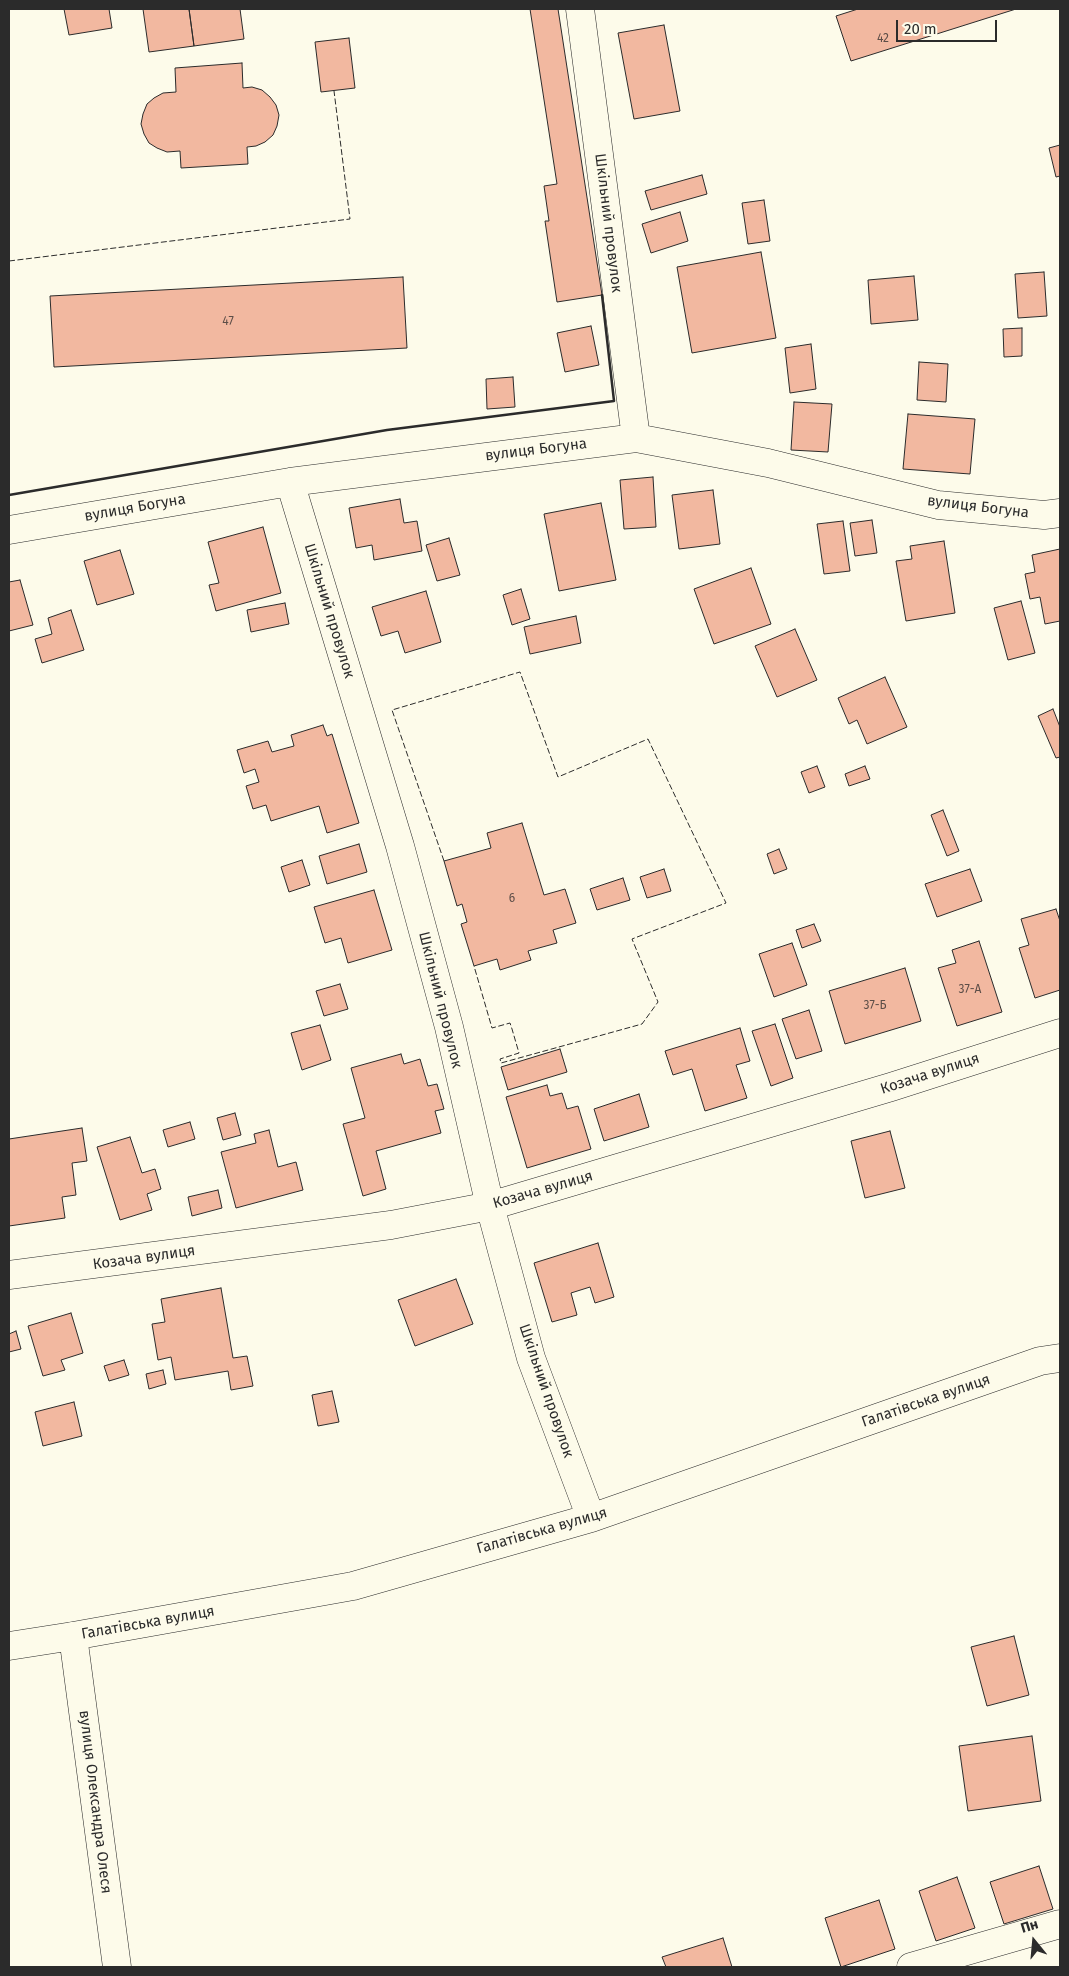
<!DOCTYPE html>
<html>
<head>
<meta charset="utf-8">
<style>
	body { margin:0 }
	#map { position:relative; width:1069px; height:1976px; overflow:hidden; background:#fdfbea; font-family:"Fira Sans",sans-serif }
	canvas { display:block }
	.frame { position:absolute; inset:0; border:10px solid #2b2b2b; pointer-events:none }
	.north { position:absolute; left:1009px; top:1916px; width:50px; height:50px; -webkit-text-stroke:4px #fdfbea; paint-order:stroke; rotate:343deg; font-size:14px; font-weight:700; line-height:20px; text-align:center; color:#2b2b2b }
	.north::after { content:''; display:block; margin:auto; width:18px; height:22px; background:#2b2b2b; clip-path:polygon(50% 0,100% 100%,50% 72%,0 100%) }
	.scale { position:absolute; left:896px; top:20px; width:101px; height:22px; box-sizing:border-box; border:2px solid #2b2b2b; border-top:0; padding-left:6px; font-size:15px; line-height:18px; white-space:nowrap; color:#2b2b2b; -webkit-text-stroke:4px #fdfbea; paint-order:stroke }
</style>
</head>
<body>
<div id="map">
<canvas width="1069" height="1976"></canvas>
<div class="frame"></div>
<div class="north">Пн</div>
<div class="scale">20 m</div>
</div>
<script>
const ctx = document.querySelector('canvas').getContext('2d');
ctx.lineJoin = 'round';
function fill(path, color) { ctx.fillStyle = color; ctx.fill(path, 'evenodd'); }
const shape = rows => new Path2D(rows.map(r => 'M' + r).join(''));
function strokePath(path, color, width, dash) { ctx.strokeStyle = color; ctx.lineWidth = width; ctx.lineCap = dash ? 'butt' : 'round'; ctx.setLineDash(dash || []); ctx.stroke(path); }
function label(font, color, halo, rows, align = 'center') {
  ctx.font = font + ' "Fira Sans",sans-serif'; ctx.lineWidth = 4; ctx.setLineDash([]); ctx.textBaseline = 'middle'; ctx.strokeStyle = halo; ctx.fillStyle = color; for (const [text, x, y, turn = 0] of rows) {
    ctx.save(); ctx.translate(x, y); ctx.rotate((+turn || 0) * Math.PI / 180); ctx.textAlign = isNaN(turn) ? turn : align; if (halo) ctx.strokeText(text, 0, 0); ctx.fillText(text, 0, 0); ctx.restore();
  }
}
const building = shape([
	[64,9,109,9,112,28,69,35,64,9],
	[143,9,189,9,194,46,149,52,143,9],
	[189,9,240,9,244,39,194,46,189,9],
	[530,9,558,9,602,295,557,302,545,221,549,221,544,186,557,184,530,9],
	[858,9,1016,9,851,61,836,16,858,9],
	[664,25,680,111,634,119,618,33,664,25],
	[349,38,355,88,321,92,315,42,349,38],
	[242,63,243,88,252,87,262,90,270,97,276,105,279,115,277,126,273,135,265,142,256,146,247,147,248,164,181,168,180,151,167,152,157,148,149,143,144,134,141,124,143,114,147,104,154,98,163,93,176,92,175,68,242,63],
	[1060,145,1060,176,1056,177,1049,148,1060,145],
	[702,175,707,194,651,210,645,191,702,175],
	[764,200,770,241,748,244,742,203,764,200],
	[680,212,688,241,651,253,642,224,680,212],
	[761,252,776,338,692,353,677,267,761,252],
	[1044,272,1047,316,1018,318,1015,274,1044,272],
	[914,276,918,320,871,324,868,280,914,276],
	[403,277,407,348,54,367,50,296,403,277],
	[591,326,599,365,565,372,557,333,591,326],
	[1022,328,1022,356,1004,357,1003,329,1022,328],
	[811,344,816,389,790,393,785,348,811,344],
	[919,362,948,364,946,402,917,400,919,362],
	[513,377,515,407,487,409,486,379,513,377],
	[794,402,832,404,828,452,791,450,794,402],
	[908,414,975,419,970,474,903,469,908,414],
	[653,477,656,527,624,529,620,480,653,477],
	[713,490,720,544,679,549,672,495,713,490],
	[400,499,404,523,417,521,422,551,374,560,372,545,356,548,349,508,400,499],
	[601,503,616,580,559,591,544,514,601,503],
	[872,520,877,553,855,556,850,523,872,520],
	[843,521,850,571,824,574,817,524,843,521],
	[263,527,281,593,216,611,209,585,219,583,208,542,263,527],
	[449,538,460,575,437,581,426,545,449,538],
	[944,541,955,613,906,621,896,561,912,559,910,546,944,541],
	[1060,549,1060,621,1045,624,1040,597,1030,599,1025,574,1035,572,1032,555,1060,549],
	[120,550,134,594,97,605,84,561,120,550],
	[751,568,771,624,714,644,694,589,751,568],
	[20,580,33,625,9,631,9,582,20,580],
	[521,589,530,619,512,625,503,595,521,589],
	[426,591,441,642,405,653,398,631,381,636,372,607,426,591],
	[1021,601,1035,653,1008,660,994,608,1021,601],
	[285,603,289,624,251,632,247,610,285,603],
	[71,610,84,650,42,663,35,639,52,634,48,618,71,610],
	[576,616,581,643,530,654,524,627,576,616],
	[795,629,817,680,777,697,755,646,795,629],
	[885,677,907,727,867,744,857,720,849,724,838,698,885,677],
	[1053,709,1060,727,1060,757,1056,758,1038,716,1053,709],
	[323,725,327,736,332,734,359,823,327,833,319,806,271,821,266,805,253,809,246,786,259,782,255,769,244,773,237,750,268,741,272,752,294,746,291,735,323,725],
	[817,766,825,787,809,793,801,772,817,766],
	[865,766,870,779,849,786,845,774,865,766],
	[943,810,959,851,947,856,931,815,943,810],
	[522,823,544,895,565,889,576,923,553,930,557,943,528,951,531,960,500,970,497,959,474,966,461,924,467,922,462,904,457,906,444,861,491,848,487,833,522,823],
	[359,844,367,872,327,884,319,856,359,844],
	[779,849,787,869,774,874,767,854,779,849],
	[302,860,310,885,289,892,281,867,302,860],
	[664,869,671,891,647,898,640,877,664,869],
	[970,869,982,901,937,917,925,884,970,869],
	[623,878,630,900,597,910,590,889,623,878],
	[374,890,392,950,348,963,341,938,325,943,314,907,374,890],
	[1056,909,1060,921,1060,990,1035,998,1019,948,1029,945,1021,919,1056,909],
	[814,924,821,941,802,948,796,930,814,924],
	[979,941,1002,1012,957,1026,938,968,956,963,952,950,979,941],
	[792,943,807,985,774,997,759,954,792,943],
	[905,968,921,1021,845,1044,829,991,905,968],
	[340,984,348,1009,324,1016,316,991,340,984],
	[809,1010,822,1051,796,1059,782,1019,809,1010],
	[775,1024,793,1078,771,1086,752,1031,775,1024],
	[320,1025,331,1060,302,1070,291,1033,320,1025],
	[740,1028,750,1061,736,1065,747,1098,705,1111,692,1069,673,1075,665,1051,740,1028],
	[560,1049,567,1072,508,1090,501,1067,560,1049],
	[401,1054,404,1064,420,1059,428,1086,437,1084,444,1109,435,1111,441,1133,376,1151,386,1189,363,1196,343,1124,365,1118,351,1068,401,1054],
	[547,1085,550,1096,562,1093,567,1109,578,1106,591,1149,527,1168,506,1097,547,1085],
	[639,1094,649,1127,604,1141,594,1109,639,1094],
	[235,1113,241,1135,223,1140,217,1118,235,1113],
	[190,1122,195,1139,168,1147,163,1130,190,1122],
	[82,1128,87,1161,72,1163,76,1195,62,1197,65,1218,9,1226,9,1139,82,1128],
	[269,1130,278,1167,296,1162,303,1190,236,1208,221,1152,256,1143,254,1134,269,1130],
	[890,1131,905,1188,865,1198,851,1141,890,1131],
	[130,1137,142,1173,155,1169,161,1189,147,1194,152,1210,120,1220,97,1147,130,1137],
	[218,1190,222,1208,192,1216,188,1197,218,1190],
	[598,1243,614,1297,595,1303,590,1287,571,1293,577,1315,552,1322,534,1263,598,1243],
	[456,1279,473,1324,415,1346,398,1300,456,1279],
	[221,1288,233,1358,247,1356,253,1386,231,1390,228,1371,175,1380,171,1357,158,1360,152,1324,165,1322,161,1299,221,1288],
	[71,1313,83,1353,61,1360,65,1370,43,1376,28,1326,71,1313],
	[16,1331,21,1349,9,1352,9,1334,16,1331],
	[124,1360,129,1375,109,1381,104,1366,124,1360],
	[163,1370,166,1384,149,1389,146,1374,163,1370],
	[332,1391,339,1422,318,1426,312,1395,332,1391],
	[74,1402,82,1436,43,1446,35,1412,74,1402],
	[1014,1636,1029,1695,987,1706,971,1647,1014,1636],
	[1032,1736,1041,1801,968,1811,959,1746,1032,1736],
	[1039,1866,1053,1909,1004,1924,990,1882,1039,1866],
	[957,1877,975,1928,936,1941,919,1891,957,1877],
	[879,1900,895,1949,841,1967,825,1918,879,1900],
	[723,1938,732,1967,666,1967,662,1957,723,1938]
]);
const minor = shape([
	[580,9,636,438],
	[290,482,400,846,449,1027,490,1206,531,1358,591,1518],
	[9,530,290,482,636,438,768,463,938,505,1044,515,1060,513],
	[9,1275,391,1225,490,1206,891,1087,1060,1033],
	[73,1636,117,1967],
	[9,1646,73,1636,353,1586,591,1518,1040,1361,1060,1358],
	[911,1967,1060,1924]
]);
const fence = shape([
	[9,261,350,219,334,91],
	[444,861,392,710,520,672,558,777,648,739,726,903,632,939,658,1002,642,1024,501,1063,500,1059,519,1053,512,1029,510,1023,492,1028,474,966]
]);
const wall = shape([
	[9,495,387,430,614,401,602,295]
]);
const numberNames = [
	["42",883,39],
	["47",228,322],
	["6",512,899],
	["37-А",970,990],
	["37-Б",875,1006]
];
const streetNames = [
	["Шкільний провулок",608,223,83],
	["вулиця Богуна",536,450,-7],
	["вулиця Богуна",978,507,7],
	["вулиця Богуна",135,508,-10],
	["Шкільний провулок",329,611,73],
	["Шкільний провулок",440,1000,76],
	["Козача вулиця",930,1074,-18],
	["Козача вулиця",543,1190,-16],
	["Козача вулиця",144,1258,-8],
	["Шкільний провулок",546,1391,71],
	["Галатівська вулиця",926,1401,-19],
	["Галатівська вулиця",542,1531,-16],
	["Галатівська вулиця",148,1623,-10],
	["вулиця Олександра Олеся",95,1802,83]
];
fill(building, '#f2b8a0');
strokePath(building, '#2b2b2b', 1);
strokePath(minor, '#2b2b2b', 29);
strokePath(minor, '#fdfbea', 28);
strokePath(fence, '#2b2b2b', 1, [6, 2.5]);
strokePath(wall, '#2b2b2b', 2.5);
label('12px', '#5d4e48', null, numberNames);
label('15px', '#2b2b2b', '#fdfbea', streetNames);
</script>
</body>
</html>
